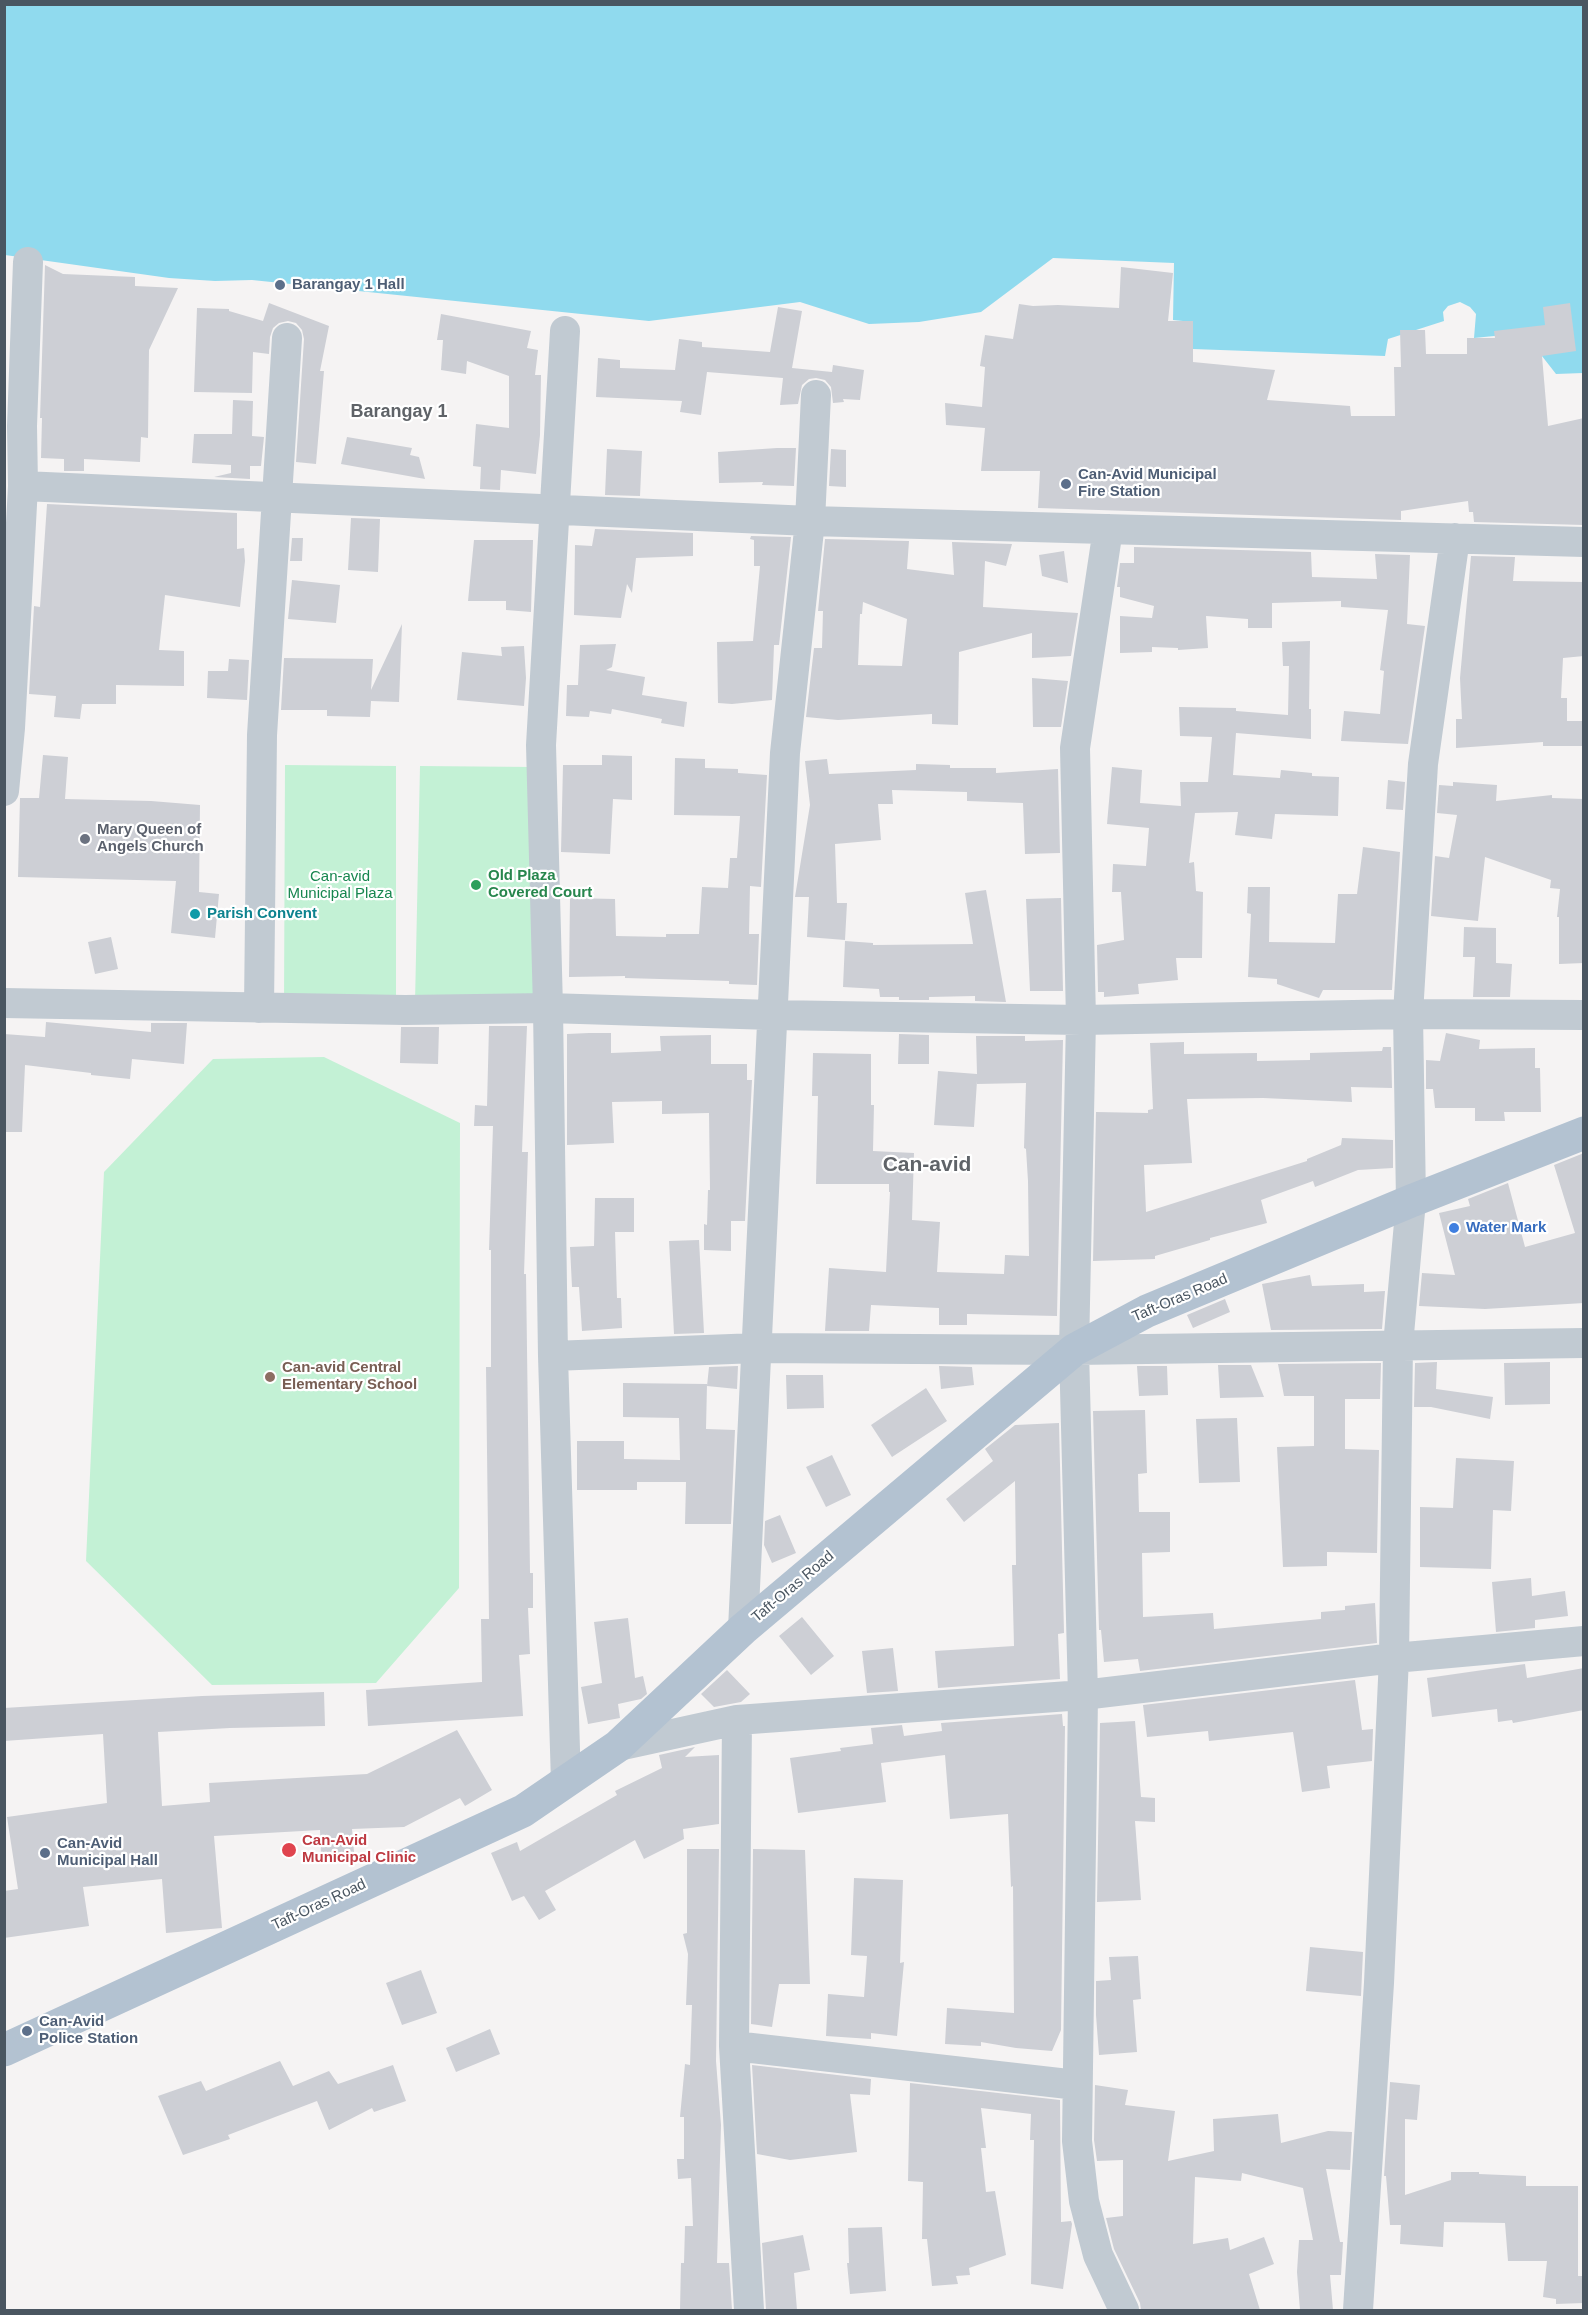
<!DOCTYPE html>
<html>
<head>
<meta charset="utf-8">
<style>
	body { margin:0 }
	#map { position:relative; width:1588px; height:2315px; overflow:hidden; background:#f5f3f3; font-family:Arial,sans-serif }
	canvas { display:block }
	.frame { position:absolute; inset:0; border:6px solid #4a5661; pointer-events:none }
</style>
</head>
<body>
<div id="map">
<canvas width="1588" height="2315"></canvas>
<div class="frame"></div>
</div>
<script>
const ctx = document.querySelector('canvas').getContext('2d');
ctx.lineJoin = 'round';
function fill(path, color) { ctx.fillStyle = color; ctx.fill(path, 'evenodd'); }
const shape = rows => new Path2D(rows.map(r => 'M' + r).join(''));
function strokePath(path, color, width, dash) { ctx.strokeStyle = color; ctx.lineWidth = width; ctx.lineCap = dash ? 'butt' : 'round'; ctx.setLineDash(dash || []); ctx.stroke(path); }
function label(font, color, halo, rows, align = 'center') {
  ctx.font = font + ' Arial,sans-serif'; ctx.lineWidth = 4.5; ctx.setLineDash([]); ctx.textBaseline = 'middle'; ctx.strokeStyle = halo; ctx.fillStyle = color; for (const [text, x, y, turn = 0] of rows) {
    ctx.save(); ctx.translate(x, y); ctx.rotate((+turn || 0) * Math.PI / 180); ctx.textAlign = isNaN(turn) ? turn : align; if (halo) ctx.strokeText(text, 0, 0); ctx.fillText(text, 0, 0); ctx.restore();
  }
}
const green = shape([
	[285,765,396,766,396,1006,284,1005],
	[420,766,535,767,534,1008,415,1003],
	[324,1057,460,1123,459,1588,376,1683,212,1685,86,1561,104,1172,213,1059]
]);
const water = shape([
	[5,5,1583,5,1583,373,1556,374,1524,333,1474,338,1476,314,1470,307,1460,302,1448,306,1443,312,1444,321,1388,339,1385,356,1193,349,1193,322,1173,320,1174,263,1053,258,981,312,919,322,869,324,800,302,649,321,252,280,215,281,169,278,5,255]
]);
const building = shape([
	[45,265,63,274,135,277,135,286,178,288,149,350,148,438,141,437,140,462,84,459,84,471,64,471,64,459,41,458,42,418,40,418],
	[1121,267,1173,273,1168,321,1193,321,1193,362,1275,370,1267,400,1350,406,1351,416,1395,416,1394,367,1401,367,1400,330,1425,330,1426,354,1467,354,1467,338,1495,338,1494,331,1545,325,1543,307,1570,303,1576,351,1542,356,1548,426,1584,418,1584,525,1474,522,1473,512,1469,512,1468,501,1401,511,1401,520,1038,508,1040,471,981,471,985,428,946,425,945,403,982,407,985,367,980,366,985,335,1013,339,1019,304,1033,306,1058,305,1119,308],
	[269,303,329,326,320,371,324,371,316,464,296,462,304,339,302,330,296,323,288,321,279,323,273,328,270,337,269,354,253,352,252,393,194,392,197,308,229,309,229,311,263,321],
	[778,307,802,311,792,368,832,372,833,365,864,370,860,400,843,399,844,402,833,403,831,387,825,380,816,378,809,379,802,385,798,404,780,405,783,378,707,372,701,415,680,412,682,401,596,397,598,358,620,360,620,368,675,370,679,339,702,342,702,347,770,352],
	[441,314,531,331,527,348,538,350,535,375,541,375,540,435,536,474,501,470,500,490,480,489,481,467,473,466,476,424,509,428,509,376,467,361,466,374,441,370,443,340,437,340],
	[233,400,253,401,252,436,264,437,261,466,250,466,250,479,214,477,231,473,231,465,192,463,194,434,232,434],
	[347,437,412,448,410,455,419,457,425,479,341,464],
	[777,448,796,448,794,486,762,485,763,482,719,483,718,452],
	[607,449,642,451,640,496,605,495],
	[831,449,846,450,846,487,829,486],
	[47,504,237,513,237,549,244,548,245,561,240,607,165,595,159,650,184,651,184,686,116,685,116,704,82,704,80,719,54,717,56,696,29,694,34,606,40,607],
	[351,518,380,519,378,572,348,570],
	[595,529,693,533,693,556,636,558,632,593,627,584,621,618,574,615,575,545,592,546],
	[751,536,791,537,779,645,774,645,772,700,732,704,718,703,717,642,753,641,760,566,754,566,754,540,750,539],
	[292,538,303,538,302,561,290,561],
	[825,539,909,541,907,569,954,575,952,542,1012,544,1006,566,985,561,983,607,1078,613,1071,656,1032,658,1032,633,959,652,958,725,932,724,932,714,838,720,806,717,814,648,822,648,823,611,818,611],
	[863,602,907,619,902,666,858,665,860,614,862,614],
	[474,540,533,540,531,612,506,610,506,601,468,601],
	[1134,547,1311,552,1312,577,1377,579,1375,554,1410,555,1407,624,1425,626,1408,744,1341,741,1344,711,1380,714,1384,671,1380,670,1388,610,1341,607,1341,601,1272,603,1272,628,1248,628,1248,619,1206,616,1208,648,1178,650,1178,648,1152,647,1152,652,1120,653,1120,616,1152,618,1154,606,1120,597,1120,587,1117,587,1120,563,1134,563],
	[1064,551,1068,583,1042,576,1039,555],
	[1471,556,1515,557,1513,581,1584,582,1584,656,1563,658,1561,698,1567,698,1567,721,1584,721,1584,746,1543,746,1543,742,1456,748,1456,719,1462,719,1460,678],
	[292,580,340,585,336,623,288,619],
	[402,624,399,702,371,701,370,717,327,716,327,710,281,710,284,658,373,659,371,690],
	[1310,641,1309,709,1311,709,1311,739,1236,733,1233,775,1280,778,1281,770,1312,773,1312,776,1339,777,1338,816,1275,814,1272,839,1235,835,1238,812,1195,813,1189,863,1194,862,1196,891,1203,892,1202,958,1176,958,1178,980,1138,984,1139,994,1104,997,1104,992,1098,992,1097,945,1124,940,1121,892,1112,892,1113,864,1146,866,1149,828,1107,824,1112,767,1142,770,1140,803,1181,806,1180,782,1208,782,1212,737,1180,736,1179,707,1236,708,1236,711,1288,715,1289,666,1283,666,1282,642],
	[616,644,612,667,606,670,645,677,642,695,687,702,684,727,661,723,662,719,612,709,611,714,590,711,589,717,566,716,567,685,578,685,580,645],
	[524,646,526,678,524,706,457,700,462,652,502,656,501,647],
	[229,659,249,660,247,700,207,698,208,671,228,671],
	[1032,678,1068,681,1061,727,1033,727],
	[43,755,68,757,65,799,151,801,200,805,199,892,219,894,215,938,171,933,176,881,18,877,20,798,39,798],
	[602,755,632,756,632,800,613,799,610,854,561,852,563,765,602,765],
	[675,758,705,759,705,768,738,769,738,773,767,775,761,887,750,886,749,934,759,934,757,985,729,984,729,981,625,978,625,976,569,977,570,898,615,899,616,936,666,937,666,934,699,934,702,887,728,888,730,858,737,858,740,816,674,815],
	[827,759,829,774,916,770,916,764,950,765,950,768,996,768,996,773,1058,769,1060,853,1025,854,1023,803,967,801,967,792,892,790,893,804,878,804,881,840,835,844,837,903,847,903,845,940,807,937,809,897,795,897,810,805,805,761],
	[1388,780,1405,782,1403,810,1386,809],
	[1453,782,1497,785,1496,801,1552,795,1552,798,1584,799,1584,963,1559,964,1559,917,1557,917,1560,889,1550,888,1551,880,1485,857,1478,921,1431,916,1435,856,1449,858,1457,815,1437,813,1439,785,1453,786],
	[1363,847,1400,852,1392,990,1323,990,1319,998,1277,984,1277,979,1248,977,1251,914,1247,913,1248,887,1270,887,1269,942,1335,943,1338,894,1357,894],
	[986,890,1006,1002,975,1001,975,996,929,997,929,1000,899,1000,899,997,880,997,879,989,843,987,845,941,873,943,873,945,973,944,965,893],
	[1061,898,1063,991,1030,991,1026,899],
	[1464,927,1496,928,1496,963,1512,964,1510,997,1473,997,1475,957,1463,957],
	[111,937,118,969,95,974,88,942],
	[46,1022,151,1032,151,1023,187,1023,184,1064,132,1059,130,1079,91,1075,91,1073,25,1065,22,1132,4,1132,4,1034,45,1037],
	[489,1026,527,1026,522,1152,528,1152,524,1274,526,1274,530,1573,533,1573,533,1608,528,1608,530,1654,519,1655,523,1716,368,1726,366,1690,482,1682,481,1619,489,1619,486,1367,491,1367,491,1250,489,1250,493,1126,474,1126,475,1105,487,1106],
	[401,1027,439,1027,438,1064,400,1063],
	[589,1033,611,1033,611,1053,661,1051,660,1036,711,1035,711,1064,747,1064,747,1080,752,1080,745,1221,731,1221,731,1251,704,1250,704,1224,707,1225,708,1190,710,1190,709,1113,662,1114,662,1101,612,1102,614,1143,567,1145,567,1034],
	[1446,1033,1480,1040,1479,1049,1535,1048,1535,1068,1540,1068,1541,1112,1504,1112,1505,1121,1475,1121,1475,1108,1435,1108,1433,1089,1426,1089,1426,1060,1440,1061],
	[899,1034,929,1035,929,1064,898,1064],
	[976,1036,1025,1036,1025,1041,1063,1040,1057,1316,967,1314,967,1325,939,1325,939,1308,871,1305,869,1331,825,1331,829,1268,886,1272,890,1192,889,1192,889,1184,816,1184,818,1096,812,1096,813,1053,871,1054,871,1105,874,1105,873,1151,914,1153,912,1220,940,1222,937,1272,1004,1274,1005,1255,1029,1256,1028,1181,1026,1149,1024,1148,1026,1083,977,1084,977,1081,974,1127,934,1125,938,1071,977,1074],
	[1184,1042,1184,1054,1257,1053,1257,1061,1310,1060,1310,1053,1382,1051,1383,1047,1391,1047,1392,1088,1351,1087,1352,1102,1263,1098,1187,1099,1192,1163,1144,1165,1146,1212,1307,1161,1307,1159,1341,1145,1342,1138,1393,1140,1393,1168,1358,1170,1315,1187,1313,1181,1261,1200,1267,1223,1210,1238,1210,1240,1155,1256,1155,1259,1093,1261,1096,1112,1148,1113,1148,1110,1153,1109,1150,1043],
	[1584,1153,1584,1303,1485,1309,1419,1306,1422,1273,1455,1275,1439,1213,1470,1206,1468,1199,1508,1183,1525,1247,1575,1233,1554,1165],
	[595,1198,634,1198,634,1232,615,1232,617,1298,621,1298,622,1328,582,1331,579,1287,572,1287,570,1247,594,1246],
	[699,1240,704,1333,674,1334,669,1241],
	[1310,1275,1312,1286,1364,1284,1364,1292,1385,1291,1382,1329,1271,1330,1262,1284],
	[1225,1299,1230,1312,1193,1328,1187,1315],
	[1437,1362,1436,1389,1493,1397,1490,1419,1431,1407,1414,1407,1415,1363],
	[1550,1362,1550,1404,1505,1405,1504,1363],
	[1381,1363,1380,1399,1345,1399,1345,1449,1379,1450,1377,1553,1327,1552,1327,1566,1283,1567,1277,1447,1314,1446,1314,1396,1284,1396,1278,1364],
	[1218,1365,1251,1365,1264,1397,1220,1398],
	[738,1366,737,1389,707,1386,709,1367],
	[939,1366,972,1367,974,1385,941,1389],
	[1137,1366,1167,1366,1168,1395,1139,1396],
	[786,1375,823,1375,824,1408,787,1409],
	[623,1383,707,1384,706,1429,735,1430,731,1524,685,1524,686,1482,637,1482,637,1490,577,1490,577,1441,624,1441,624,1459,680,1460,679,1418,623,1417],
	[926,1388,947,1421,892,1457,871,1425],
	[1145,1410,1147,1473,1138,1474,1139,1512,1170,1512,1170,1552,1142,1553,1143,1617,1213,1613,1214,1629,1321,1619,1321,1612,1345,1610,1345,1606,1375,1603,1377,1643,1140,1671,1138,1659,1104,1662,1101,1630,1099,1630,1093,1411],
	[1237,1418,1240,1482,1199,1483,1196,1419],
	[1059,1423,1064,1633,1058,1634,1060,1679,938,1688,935,1651,1014,1646,1012,1565,1016,1565,1015,1481,964,1522,946,1499,993,1461,985,1449,1015,1425],
	[832,1455,851,1495,826,1507,806,1467],
	[1456,1458,1514,1461,1511,1511,1493,1510,1491,1569,1420,1567,1420,1507,1453,1508],
	[780,1515,796,1553,772,1563,764,1545,765,1521],
	[1531,1578,1532,1596,1565,1591,1568,1616,1535,1620,1535,1628,1496,1632,1492,1582],
	[802,1617,834,1656,811,1675,779,1636],
	[628,1618,635,1678,643,1676,647,1694,641,1699,618,1704,620,1718,588,1724,581,1687,602,1683,594,1622],
	[893,1648,898,1691,867,1693,862,1651],
	[1525,1664,1527,1678,1584,1668,1584,1710,1513,1723,1512,1720,1498,1722,1497,1709,1432,1717,1427,1678],
	[727,1670,750,1694,741,1702,714,1707,701,1694],
	[1355,1680,1362,1730,1373,1729,1372,1761,1327,1766,1330,1788,1302,1792,1293,1732,1209,1741,1208,1731,1147,1737,1143,1705],
	[324,1692,325,1726,230,1728,158,1732,162,1806,210,1802,209,1783,367,1774,457,1730,492,1790,465,1806,460,1798,404,1827,352,1829,354,1852,321,1854,320,1830,214,1836,222,1928,166,1933,162,1879,83,1887,89,1926,4,1938,4,1891,18,1889,7,1817,107,1803,103,1734,4,1741,4,1708,202,1696],
	[1062,1714,1063,1726,1065,1726,1061,2030,1052,2051,1016,2048,981,2042,981,2046,945,2044,947,2008,1014,2013,1013,1886,1011,1887,1008,1814,950,1819,945,1755,881,1763,886,1802,798,1813,790,1758,841,1751,840,1748,873,1744,871,1728,902,1725,904,1736,942,1731,941,1723],
	[1135,1721,1141,1797,1155,1798,1155,1822,1135,1821,1141,1900,1097,1902,1100,1723],
	[695,1747,685,1757,719,1755,719,1824,683,1829,684,1839,644,1859,635,1840,545,1891,556,1910,539,1920,524,1896,512,1901,491,1853,517,1842,520,1851,617,1795,615,1791,662,1768,659,1755],
	[687,1849,719,1849,716,2061,721,2125,717,2263,729,2263,732,2310,680,2310,681,2263,684,2263,685,2226,693,2226,691,2178,678,2179,677,2159,684,2159,684,2117,680,2117,685,2064,690,2065,692,2005,686,2005,688,1954,683,1934,687,1933],
	[753,1849,805,1850,810,1984,779,1984,772,2027,751,2024],
	[854,1878,903,1880,900,1963,904,1962,897,2036,871,2033,871,2039,826,2036,828,1994,864,1997,867,1956,851,1955],
	[1310,1947,1363,1952,1361,1996,1306,1991],
	[1138,1956,1141,1999,1133,2000,1137,2052,1099,2055,1096,2015,1096,1981,1111,1980,1109,1957],
	[421,1970,437,2013,402,2025,386,1983],
	[490,2029,500,2054,456,2072,446,2048],
	[280,2061,293,2086,329,2071,338,2084,393,2065,406,2101,374,2112,372,2108,329,2130,317,2101,228,2135,230,2139,183,2155,158,2096,201,2081,206,2091],
	[752,2065,871,2079,870,2095,850,2094,857,2152,790,2160,757,2154],
	[1390,2082,1420,2085,1417,2120,1405,2119,1405,2195,1451,2180,1451,2172,1479,2172,1479,2174,1526,2176,1526,2186,1578,2186,1578,2276,1584,2276,1584,2303,1556,2304,1556,2299,1543,2297,1547,2261,1508,2261,1505,2223,1444,2222,1443,2247,1400,2244,1401,2225,1390,2225,1386,2176,1384,2176],
	[910,2083,1060,2100,1061,2222,1071,2221,1072,2224,1063,2289,1031,2284,1034,2140,1030,2140,1031,2114,981,2108,986,2148,981,2148,986,2192,995,2191,1006,2255,969,2268,970,2275,956,2276,958,2284,932,2286,927,2239,922,2239,923,2182,908,2181],
	[1095,2085,1128,2090,1125,2105,1175,2111,1168,2161,1214,2151,1213,2119,1278,2114,1281,2143,1328,2131,1352,2132,1350,2170,1326,2169,1340,2242,1343,2242,1341,2275,1330,2275,1333,2310,1300,2310,1297,2272,1299,2240,1313,2240,1303,2188,1242,2173,1241,2181,1195,2177,1193,2244,1228,2238,1230,2250,1264,2237,1274,2264,1249,2274,1260,2310,1141,2310,1140,2303,1114,2249,1106,2218,1123,2216,1123,2160,1097,2161,1094,2140],
	[882,2227,886,2291,850,2294,847,2263,849,2263,848,2228],
	[803,2235,810,2270,794,2273,797,2310,766,2310,762,2243]
]);
const minor = shape([
	[565,331,541,745,548,1008,553,1356,566,1782],
	[23,486,810,521,1584,542],
	[1108,529,1075,748,1081,1020,1074,1350,1083,1695,1077,2141,1084,2201,1098,2255,1124,2310],
	[4,791,10,728,23,486,22,426,28,262],
	[4,1003,405,1010,548,1008,772,1015,1081,1020,1408,1014,1584,1015],
	[259,1008,262,735,287,338],
	[553,1356,757,1348,1074,1350,1584,1343],
	[743,1629,785,753,810,521,816,395],
	[737,1720,734,2046,1077,2085],
	[618,1746,737,1720,1083,1695,1394,1658,1584,1641],
	[734,2046,749,2310],
	[1358,2310,1379,1983,1394,1658,1398,1345,1411,1201,1408,1014,1423,764,1455,538]
]);
const major = shape([
	[4,2050,523,1811,618,1746,743,1629,1074,1350,1147,1311,1411,1201,1584,1133]
]);
const markers = [
	[280,285,6,"#5c6f8a"],
	[1066,484,6,"#5c6f8a"],
	[85,839,6,"#6b7280"],
	[476,885,6,"#2e9e5b"],
	[195,914,6,"#0f9aa8"],
	[1454,1228,6,"#3f7fe0"],
	[270,1377,6,"#8d6e63"],
	[289,1850,8,"#e0444e"],
	[45,1853,6,"#5c6f8a"],
	[27,2031,6,"#5c6f8a"]
];
const serviceNames = [
	["Barangay 1 Hall",292,285],
	["Can-Avid Municipal",1078,475],
	["Fire Station",1078,492],
	["Can-Avid",57,1844],
	["Municipal Hall",57,1861],
	["Can-Avid",39,2022],
	["Police Station",39,2039]
];
const worshipNames = [
	["Mary Queen of",97,830],
	["Angels Church",97,847]
];
const leisureNames = [
	["Old Plaza",488,876],
	["Covered Court",488,893]
];
const parkNames = [
	["Can-avid",340,877],
	["Municipal Plaza",340,894]
];
const cultureNames = [
	["Parish Convent",207,914]
];
const shopNames = [
	["Water Mark",1466,1228]
];
const streetNames = [
	["Taft-Oras Road",1180,1298,-23],
	["Taft-Oras Road",793,1587,-40],
	["Taft-Oras Road",319,1905,-25]
];
const educationNames = [
	["Can-avid Central",282,1368],
	["Elementary School",282,1385]
];
const healthNames = [
	["Can-Avid",302,1841],
	["Municipal Clinic",302,1858]
];
const quarterNames = [
	["Barangay 1",399,412]
];
const districtNames = [
	["Can-avid",927,1165]
];
fill(green, '#c3f1d5');
fill(water, '#90daee');
fill(building, '#cdcfd5');
strokePath(minor, '#c1cad2', 30);
strokePath(major, '#b3c2d1', 33);
for (const [x, y, r, color] of markers) { const dot = new Path2D(); dot.arc(x, y, r, 0, 2 * Math.PI); ctx.fillStyle = color; ctx.fill(dot); strokePath(dot, '#fff', 2); }
label('bold 15px', '#4e5e75', '#fff', serviceNames, 'left');
label('bold 15px', '#5b616d', '#fff', worshipNames, 'left');
label('bold 15px', '#27864d', '#fff', leisureNames, 'left');
label('15px', '#17864f', '#fff', parkNames);
label('bold 15px', '#0d838f', '#fff', cultureNames, 'left');
label('bold 15px', '#366cbe', '#fff', shopNames, 'left');
label('15px', '#4a5661', '#fff', streetNames);
label('bold 15px', '#785e54', '#fff', educationNames, 'left');
label('bold 15px', '#be3a42', '#fff', healthNames, 'left');
label('bold 18px', '#5f6368', '#fff', quarterNames);
label('bold 21px', '#5f6368', '#fff', districtNames);
</script>
</body>
</html>
